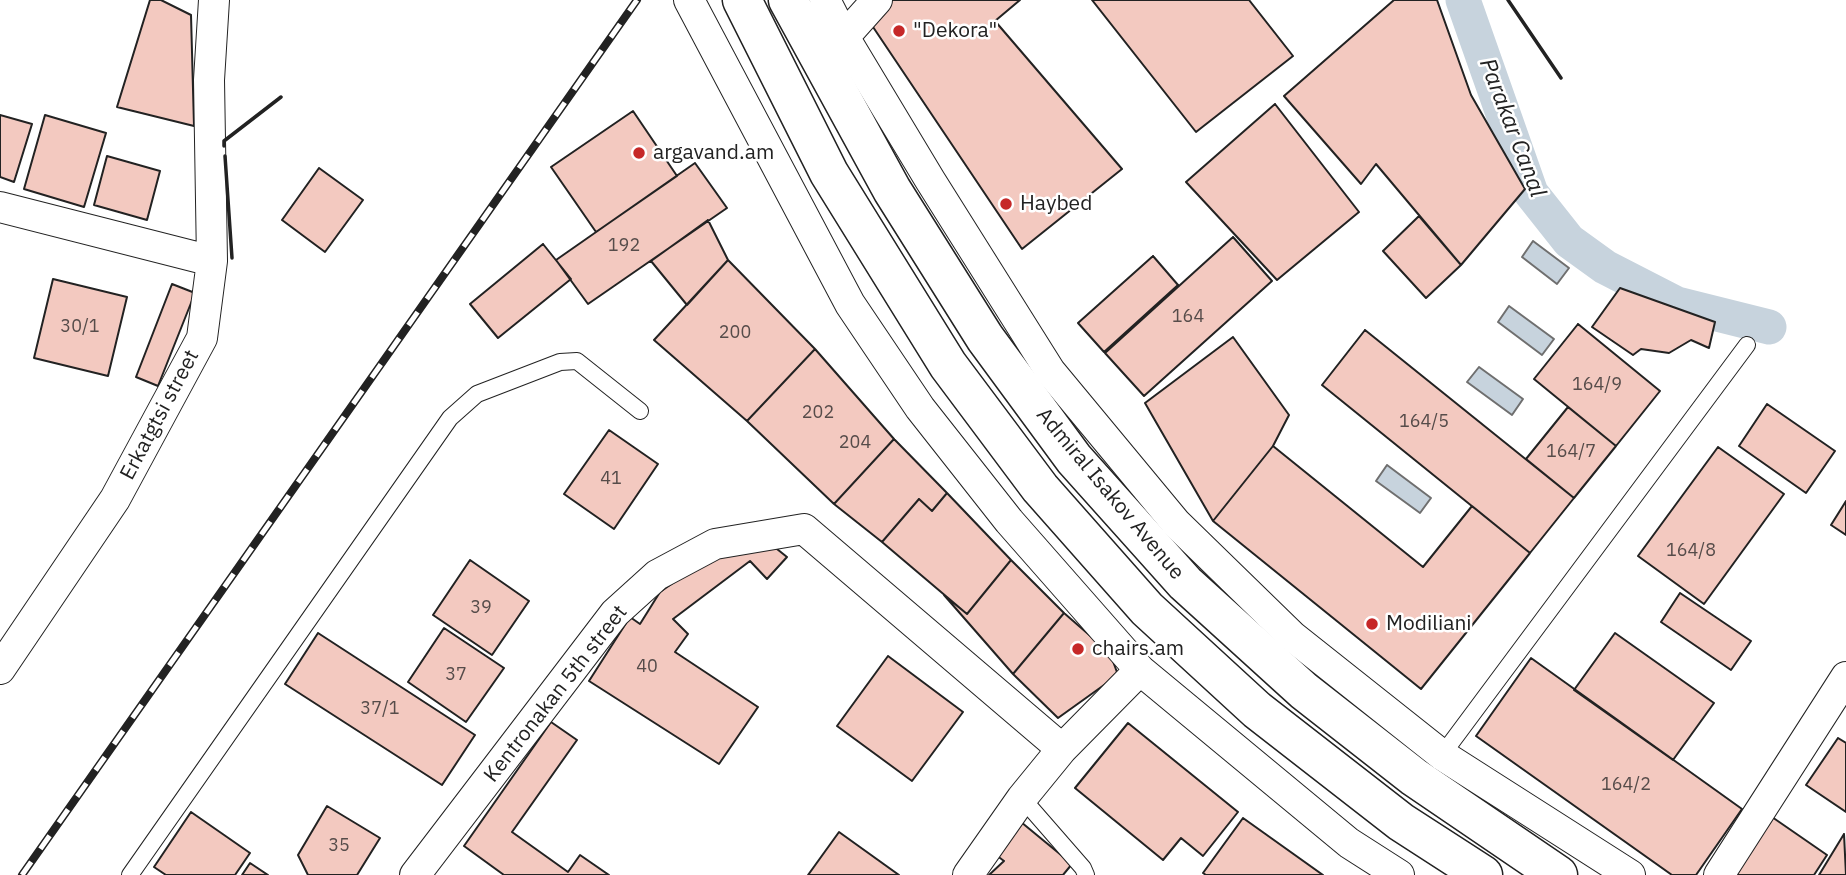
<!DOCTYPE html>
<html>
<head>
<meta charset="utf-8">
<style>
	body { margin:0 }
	canvas { display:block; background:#fff }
</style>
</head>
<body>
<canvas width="1846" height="875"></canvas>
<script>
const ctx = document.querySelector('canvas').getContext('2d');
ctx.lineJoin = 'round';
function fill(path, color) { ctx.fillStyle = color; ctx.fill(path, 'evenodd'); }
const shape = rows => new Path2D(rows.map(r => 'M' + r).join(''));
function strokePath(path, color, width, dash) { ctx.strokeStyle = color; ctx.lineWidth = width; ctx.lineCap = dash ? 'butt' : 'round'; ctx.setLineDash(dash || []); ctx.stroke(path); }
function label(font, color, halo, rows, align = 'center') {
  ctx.font = font + ' "IBM Plex Sans",sans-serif'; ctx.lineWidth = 5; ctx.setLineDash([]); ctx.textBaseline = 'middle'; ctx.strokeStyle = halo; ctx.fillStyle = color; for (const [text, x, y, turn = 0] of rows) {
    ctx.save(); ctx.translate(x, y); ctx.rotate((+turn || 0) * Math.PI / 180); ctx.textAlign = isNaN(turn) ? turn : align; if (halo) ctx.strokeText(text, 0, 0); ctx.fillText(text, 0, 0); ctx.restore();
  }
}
const water = shape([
	[1533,241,1569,268,1557,284,1522,257,1533,241],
	[1509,306,1554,339,1542,355,1498,322,1509,306],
	[1479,367,1523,399,1512,415,1467,382,1479,367],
	[1387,465,1431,498,1420,513,1376,481,1387,465]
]);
const canal = shape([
	[1463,0,1531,193,1569,241,1605,267,1677,304,1769,327]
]);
const building = shape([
	[150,0,161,0,191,15,194,126,117,107,150,0],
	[890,0,1020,0,995,21,1122,169,1022,249,869,21,890,0],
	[1092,0,1249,0,1293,56,1196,132,1092,0],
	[1394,0,1437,0,1471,95,1525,189,1461,265,1376,164,1361,184,1284,96,1394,0],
	[1275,104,1359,212,1277,280,1186,182,1275,104],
	[633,111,677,176,596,232,551,167,633,111],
	[0,115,32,124,14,182,0,177,0,115],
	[45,115,106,133,84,207,24,189,45,115],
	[107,156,160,171,147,220,94,205,107,156],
	[695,163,727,208,588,304,556,260,695,163],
	[319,168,363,200,325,252,282,220,319,168],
	[1419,216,1461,265,1426,298,1383,251,1419,216],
	[708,220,728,260,687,305,651,261,708,220],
	[1233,237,1272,281,1144,396,1105,353,1233,237],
	[543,244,571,279,498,338,470,304,543,244],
	[1153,256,1178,285,1104,352,1078,323,1153,256],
	[728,260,815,349,747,421,654,340,728,260],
	[53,279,127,297,108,376,34,358,53,279],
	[172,284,195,293,158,386,136,377,172,284],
	[1620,288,1715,322,1709,348,1691,340,1669,353,1641,349,1633,355,1592,327,1620,288],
	[1578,324,1660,391,1616,446,1534,379,1578,324],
	[1365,330,1574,498,1530,553,1322,385,1365,330],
	[1233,337,1289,415,1273,446,1213,521,1145,403,1233,337],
	[815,349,894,439,834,504,747,421,815,349],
	[1767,404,1835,451,1806,493,1739,446,1767,404],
	[1568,407,1616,446,1574,498,1526,459,1568,407],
	[609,430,658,464,614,529,564,494,609,430],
	[894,439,947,493,932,511,919,499,882,542,834,504,894,439],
	[1273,446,1423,567,1472,506,1530,553,1421,689,1213,521,1273,446],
	[1718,447,1784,494,1704,604,1638,556,1718,447],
	[947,493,1011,560,967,614,882,542,919,499,932,511,947,493],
	[1846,501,1846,535,1831,525,1846,501],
	[772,545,787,557,767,579,750,561,673,619,688,634,675,652,758,707,719,764,589,681,630,617,640,624,660,592,709,558,772,545],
	[470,560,529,601,492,655,433,615,470,560],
	[1011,560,1064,613,1013,674,944,595,967,614,1011,560],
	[1680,593,1751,641,1731,670,1661,622,1680,593],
	[1064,613,1110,653,1118,675,1058,718,1013,674,1064,613],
	[444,628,504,668,466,722,408,682,444,628],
	[318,633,475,735,442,785,285,684,318,633],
	[1615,633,1714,703,1673,760,1574,690,1615,633],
	[888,656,963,712,912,781,837,726,888,656],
	[1531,658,1742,809,1696,875,1672,875,1476,736,1531,658],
	[551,722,577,740,512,832,568,872,580,855,609,875,504,875,464,846,551,722],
	[1128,723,1238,812,1203,856,1181,838,1163,860,1075,788,1128,723],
	[1838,738,1846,743,1846,812,1806,785,1838,738],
	[327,806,380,838,357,875,308,875,298,855,327,806],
	[191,812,250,853,235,875,166,875,154,867,191,812],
	[1772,817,1827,855,1814,875,1733,875,1772,817],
	[1243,818,1323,875,1206,875,1203,873,1243,818],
	[1021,822,1072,864,1063,875,989,875,1004,861,996,855,1021,822],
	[839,832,899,875,808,875,839,832],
	[1844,834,1846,875,1819,875,1844,834],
	[250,863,268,875,242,875,250,863]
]);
const service = shape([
	[1442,755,1747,345],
	[1022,798,1083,868,1086,875],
	[130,875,450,418,477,394,560,362,577,361,640,411]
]);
const minor = shape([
	[689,0,850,304,920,408,1009,521,1140,670,1349,843,1399,875],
	[825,0,844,37,930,180,1050,371,1176,523,1292,636,1442,755,1630,875],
	[844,37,877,0],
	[0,207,212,261],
	[0,669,115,499,202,338,212,261,209,80,214,0],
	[415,875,615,613,657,575,715,544,804,529,1062,749],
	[968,875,1022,798,1062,749,1140,670],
	[1719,875,1846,677]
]);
const trunk = shape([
	[742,0,829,173,948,365,1040,488,1147,609,1257,710,1401,822,1483,875],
	[788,0,892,190,985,338,1074,459,1185,583,1304,691,1414,777,1558,875]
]);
const rail = shape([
	[22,875,637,0]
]);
const wall = shape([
	[1508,0,1561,78],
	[224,146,224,141,281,97],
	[225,156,232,258]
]);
const markers = [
	[899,31,7,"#c62828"],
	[639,153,7,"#c62828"],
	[1006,204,7,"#c62828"],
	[1372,624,7,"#c62828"],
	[1078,649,7,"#c62828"]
];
const numberNames = [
	["192",624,246],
	["164",1188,317],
	["30/1",80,327],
	["200",735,333],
	["164/9",1597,385],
	["202",818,413],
	["164/5",1424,422],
	["204",855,443],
	["164/7",1571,452],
	["41",611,479],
	["164/8",1691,551],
	["39",481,608],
	["40",647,667],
	["37",456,675],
	["37/1",380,709],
	["164/2",1626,785],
	["35",339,846]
];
const poiNames = [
	["\"Dekora\"",913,31],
	["argavand.am",653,153],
	["Haybed",1020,204],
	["Modiliani",1386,624],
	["chairs.am",1092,649]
];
const streetNames = [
	["Erkatgtsi street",160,415,-62],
	["Admiral Isakov Avenue",1110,494,50],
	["Kentronakan 5th street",556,694,-52]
];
const waterNames = [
	["Parakar Canal",1512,128,69]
];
fill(water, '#c7d3dd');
strokePath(water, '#6f6f6f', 2);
strokePath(canal, '#c7d3dd', 35);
fill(building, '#f3c9c0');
strokePath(building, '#222', 2);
strokePath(service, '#222', 18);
strokePath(minor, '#222', 32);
strokePath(trunk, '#222', 41);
strokePath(service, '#fff', 16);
strokePath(minor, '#fff', 30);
strokePath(trunk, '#fff', 38);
strokePath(rail, '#222', 8);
strokePath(rail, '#fff', 5, [16]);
strokePath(wall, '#222', 3.5);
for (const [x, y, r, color] of markers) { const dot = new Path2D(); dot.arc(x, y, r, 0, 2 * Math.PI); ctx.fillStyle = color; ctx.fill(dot); strokePath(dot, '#fff', 2.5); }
label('18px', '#564c4a', null, numberNames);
label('21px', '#222', '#fff', poiNames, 'left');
label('21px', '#222', '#fff', streetNames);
label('italic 23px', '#222', '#fff', waterNames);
</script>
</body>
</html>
